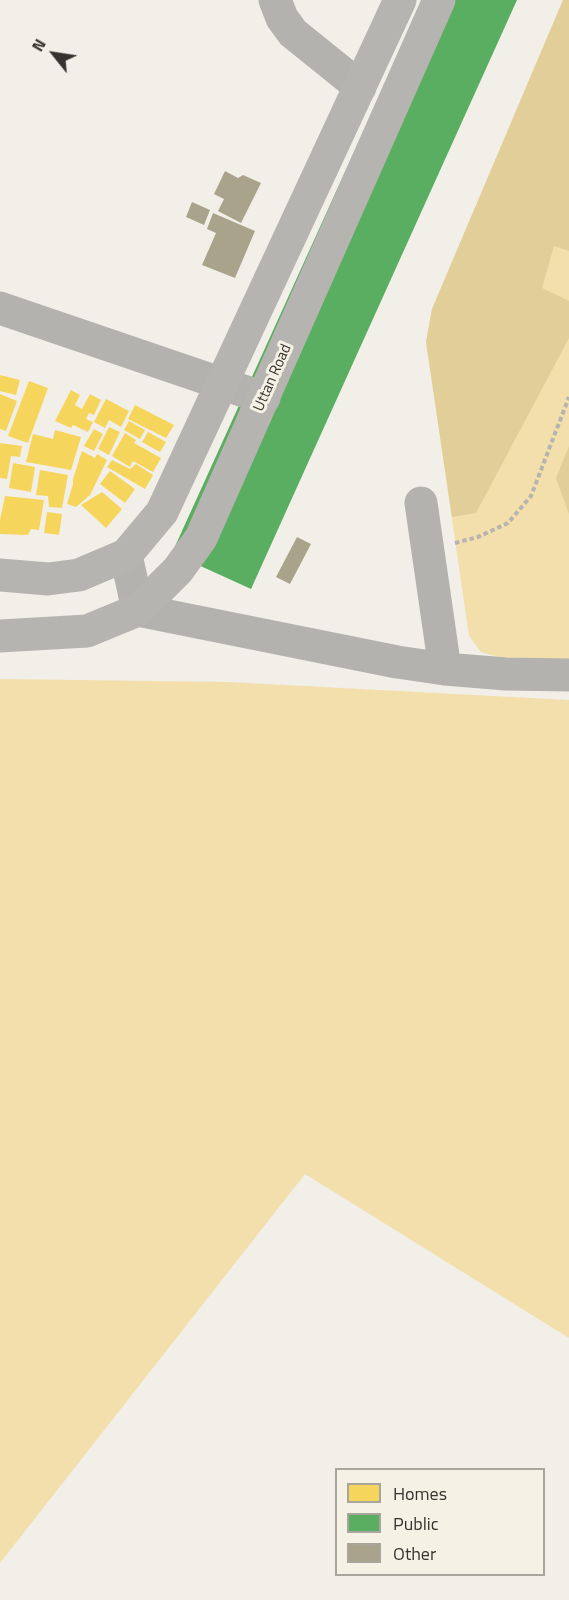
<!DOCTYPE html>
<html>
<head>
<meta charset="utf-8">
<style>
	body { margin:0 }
	#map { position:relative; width:569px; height:1600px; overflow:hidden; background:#f2efe8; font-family:"Titillium Web",sans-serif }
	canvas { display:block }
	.legend { position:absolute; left:335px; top:1468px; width:210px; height:108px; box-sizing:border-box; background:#f5f1e5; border:2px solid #a8a59c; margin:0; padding:8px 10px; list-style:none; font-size:18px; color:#35332f }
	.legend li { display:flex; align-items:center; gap:12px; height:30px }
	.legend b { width:30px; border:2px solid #a8a59c }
	.north { position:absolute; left:24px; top:24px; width:60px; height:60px; -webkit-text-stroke:4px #f5f1e5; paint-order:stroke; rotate:300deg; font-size:16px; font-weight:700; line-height:24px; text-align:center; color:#35332f }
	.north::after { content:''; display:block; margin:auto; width:21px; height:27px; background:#35332f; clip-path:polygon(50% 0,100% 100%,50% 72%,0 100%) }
</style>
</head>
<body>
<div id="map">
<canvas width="569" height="1600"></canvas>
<ul class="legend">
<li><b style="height:16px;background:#f6d55c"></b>Homes</li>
<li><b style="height:16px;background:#5aae61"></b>Public</li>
<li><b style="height:16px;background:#aaa38c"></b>Other</li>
</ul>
<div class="north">N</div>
</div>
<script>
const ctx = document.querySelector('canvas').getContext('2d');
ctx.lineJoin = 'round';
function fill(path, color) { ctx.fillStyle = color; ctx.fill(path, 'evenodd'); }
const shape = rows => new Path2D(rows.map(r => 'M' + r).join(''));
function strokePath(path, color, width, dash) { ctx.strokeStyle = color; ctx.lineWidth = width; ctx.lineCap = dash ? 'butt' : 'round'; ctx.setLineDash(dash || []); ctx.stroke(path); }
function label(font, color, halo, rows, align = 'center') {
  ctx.font = font + ' "Titillium Web",sans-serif'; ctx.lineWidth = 6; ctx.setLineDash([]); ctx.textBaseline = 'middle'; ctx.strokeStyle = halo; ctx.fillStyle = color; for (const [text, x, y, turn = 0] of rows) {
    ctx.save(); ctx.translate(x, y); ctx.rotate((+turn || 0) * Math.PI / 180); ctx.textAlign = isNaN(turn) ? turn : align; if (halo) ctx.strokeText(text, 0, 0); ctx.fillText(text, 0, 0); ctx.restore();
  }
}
const green = shape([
	[563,0,569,0,569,661,502,658,481,652,469,636,426,342,432,309],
	[0,679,229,682,569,700,569,1338,305,1174,0,1563]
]);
const forest = shape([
	[563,0,569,0,569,251,554,246,542,288,569,301,569,338,476,513,452,517,426,342,432,309],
	[569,446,569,514,556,478]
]);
const homes = shape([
	[0,375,20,380,16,395,0,391],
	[29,381,48,388,28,443,8,436],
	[71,390,80,395,75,405,82,409,90,394,101,400,94,415,89,413,86,419,93,422,88,432,73,425,71,428,55,421],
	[0,394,17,401,6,431,0,429],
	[106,399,129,411,121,427,109,420,105,428,94,422],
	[135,405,174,425,166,438,128,419],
	[129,421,145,430,140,439,124,430],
	[109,427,120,432,109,455,98,449],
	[94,429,103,434,94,451,84,446],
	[55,430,81,437,71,470,26,462,33,434,53,439],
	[148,432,166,442,160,452,142,442],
	[125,433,136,440,134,443,161,458,153,472,133,461,130,467,112,456],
	[0,443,22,446,20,457,11,456,7,479,0,478],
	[82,451,95,458,97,454,107,460,90,495,76,507,67,504,73,484,73,479],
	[112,460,130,469,136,464,153,475,145,489,107,467],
	[13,463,35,467,31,492,9,488],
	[40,470,68,475,62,508,49,507,48,496,36,495],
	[110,471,135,489,125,503,100,484],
	[102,492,122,509,106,528,81,505],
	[5,496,44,500,39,530,31,529,28,535,0,534,0,520],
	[47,512,62,514,59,535,44,533]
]);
const public = shape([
	[423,0,517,0,251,589,172,553]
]);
const building = shape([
	[225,171,238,178,243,175,261,183,241,223,218,211,224,199,214,194],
	[192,202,210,210,204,225,186,217],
	[213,213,255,231,235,278,202,265,216,233,207,229],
	[297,537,311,544,290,584,276,577]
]);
const path = shape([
	[455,543,478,537,508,523,531,496,569,397]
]);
const minor = shape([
	[275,0,282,18,293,33,360,87],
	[0,308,264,398],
	[421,503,445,669],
	[126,555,138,610,397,662,445,669,506,674,569,675]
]);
const major = shape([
	[0,575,48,579,79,575,126,555,162,512,400,0],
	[0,636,87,631,138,610,178,570,201,538,439,0]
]);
const streetNames = [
	["Uttan Road",273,378,-66]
];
fill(green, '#f2dfac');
fill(forest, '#e2ce98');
fill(homes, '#f6d55c');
fill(public, '#5aae61');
fill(building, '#aaa38c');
strokePath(path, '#b6b4b1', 4, [4.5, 3]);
strokePath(minor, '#b3b2af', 33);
strokePath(major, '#b6b4b0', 33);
label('15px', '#35332f', '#f5f1e5', streetNames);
</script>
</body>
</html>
